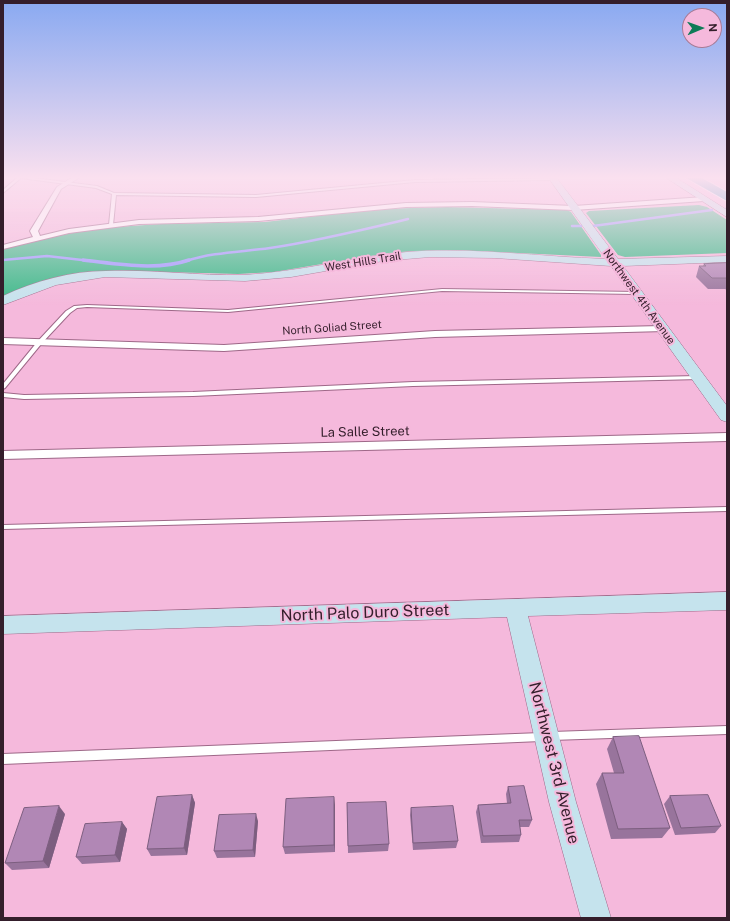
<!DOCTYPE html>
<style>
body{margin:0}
#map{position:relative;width:730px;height:921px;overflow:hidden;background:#f5b9dc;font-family:"Public Sans",sans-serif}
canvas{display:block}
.frame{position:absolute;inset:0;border:4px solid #341e2b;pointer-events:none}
.north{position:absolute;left:682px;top:8px;width:40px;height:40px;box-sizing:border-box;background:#f5b9dc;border:1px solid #a87b95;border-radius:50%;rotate:88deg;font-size:11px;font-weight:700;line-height:16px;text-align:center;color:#341e2b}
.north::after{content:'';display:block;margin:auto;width:14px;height:18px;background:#0e7b57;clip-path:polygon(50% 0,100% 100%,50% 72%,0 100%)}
</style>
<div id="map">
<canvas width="730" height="921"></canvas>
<div class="frame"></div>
<div class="north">N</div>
</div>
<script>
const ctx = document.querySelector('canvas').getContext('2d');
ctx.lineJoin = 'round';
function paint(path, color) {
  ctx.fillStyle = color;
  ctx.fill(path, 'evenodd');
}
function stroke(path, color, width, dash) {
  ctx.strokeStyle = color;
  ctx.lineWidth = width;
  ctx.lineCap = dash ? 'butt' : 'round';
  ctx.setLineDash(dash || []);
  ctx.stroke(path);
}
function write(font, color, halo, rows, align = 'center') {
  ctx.font = font + ' "Public Sans",sans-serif';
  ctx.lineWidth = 4;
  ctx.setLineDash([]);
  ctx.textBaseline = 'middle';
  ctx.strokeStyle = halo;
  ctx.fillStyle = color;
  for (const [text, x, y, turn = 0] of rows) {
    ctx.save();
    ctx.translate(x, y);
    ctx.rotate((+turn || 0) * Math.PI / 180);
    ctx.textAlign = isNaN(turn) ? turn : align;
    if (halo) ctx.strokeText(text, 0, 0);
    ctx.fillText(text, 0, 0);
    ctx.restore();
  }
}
paint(new Path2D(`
 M699,205L707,207L727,220V253L625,257L618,255L586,213L589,211Z
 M447,207L567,210L571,212L601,255V257L456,250L414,251L388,253L274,272L238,274L128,271L98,272L3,297V249L40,239L100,228L161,224L265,222L377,209Z`), '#3bb988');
stroke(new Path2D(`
 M725,209H727
 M572,226H581
 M593,226L712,210
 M3,260L47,256L91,261
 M186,261C214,252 242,252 270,248C317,241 362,230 408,219`), '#9c99ff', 2.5);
stroke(new Path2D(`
 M83,260C115,264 158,271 189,260`), '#9c99ff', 3.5);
const lane = new Path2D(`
 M18,177H26L97,186L114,193L256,195L415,180L553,178L555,179L553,180L415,182L256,197L116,195L113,225L111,226L109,225L112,194L96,188L21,178L3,193V190Z
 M442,289L636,292L638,293L636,294L442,291L228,312L87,307L77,308L70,313L42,343L5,388L3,389V384L38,341L66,311L74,306L87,305L228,310Z
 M698,376L701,378L700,379L413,386L193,396L24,399L3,397V393L24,395L193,392L413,382Z
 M727,507V511L3,529V525Z
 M727,726V734L552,740L549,739L548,736L549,733L552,732Z
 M541,733L544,734L545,737L544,740L541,741L3,764V754Z`);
const street = new Path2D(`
 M73,177H80L61,189L38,231L40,236L69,229L139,220L258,217L406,203L472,202L574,206L704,197L707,199L704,201L574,210L472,206L406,207L258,221L139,224L69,233L3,249V245L33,237L30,231L57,187Z
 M662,326L667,329L665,331L435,337L224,351L3,344V338L224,345L435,331Z
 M727,433V441L3,459V451Z`);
const secondary = new Path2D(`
 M548,177H556L618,259L727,256V262L623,266L727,406V422L721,420L611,266L495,258L430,257L383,261L291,277L245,281L105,277L56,285L3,305V296C35,281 71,271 106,271C152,269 198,276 244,275C299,272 353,257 407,252C474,247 540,257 606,259Z
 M665,177H675L727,210V217Z
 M727,592V610L528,616L576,802L611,918H581L549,802L507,617L3,634V616Z`);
const highway = new Path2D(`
 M686,177H700L727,192V201L688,179Z`);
stroke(lane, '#9e6888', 2);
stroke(street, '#9e6888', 2);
stroke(secondary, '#9e6888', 1);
stroke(highway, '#fff', 2);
paint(lane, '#fff');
paint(street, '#fff');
paint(secondary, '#c5e3ed');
paint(highway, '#3ea2c2');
paint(new Path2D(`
 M727,263V290L725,289H708L696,277L699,266H703L704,264Z
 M613,737L670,828L662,838L611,839L596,784L602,773H614L607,749Z
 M508,787L532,820L529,827H520L521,835L519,842L481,843L476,812L478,805L507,803L506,794Z
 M192,795L195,803L187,855L151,856L147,849Z
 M670,796L721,826L715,833L675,835L664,804Z
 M347,803L389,844L388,851L348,853Z
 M335,805V852L285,854L283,847Z
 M411,808L458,841L456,848L413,850L410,815Z
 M65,814L49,868L12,870L5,863Z
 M258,821L255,857L217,858L214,851Z
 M122,822L127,829L120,862L82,864L76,857Z`), '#98749c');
paint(new Path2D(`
 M192,795L195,803L187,855L184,848Z
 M334,797L335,805V852L334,845Z
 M59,806L65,814L49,868L43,861Z
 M256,814L258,821L255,857L253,850Z
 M122,822L127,829L120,862L115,855Z`), '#7c5e7f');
const building = new Path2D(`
 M727,263V278H712L699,266H706L704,264Z
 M639,736L670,828L618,829L602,773H624L613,737Z
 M524,786L532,820H519L521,835L483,836L478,805L511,803L508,787Z
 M192,795L184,848L147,849L157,797Z
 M708,795L721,826L681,828L670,796Z
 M334,797V845L283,847L286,799Z
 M386,802L389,844L348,846L347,803Z
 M59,806L43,861L5,863L24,808Z
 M453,806L458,841L413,843L411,808Z
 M256,814L253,850L214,851L219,815Z
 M122,822L115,855L76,857L85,824Z`);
paint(building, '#b187b5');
stroke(building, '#7c5e7f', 1);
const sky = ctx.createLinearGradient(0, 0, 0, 306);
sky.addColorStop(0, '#89a9f1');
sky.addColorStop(0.58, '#fae0ef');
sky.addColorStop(1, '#fae0ef00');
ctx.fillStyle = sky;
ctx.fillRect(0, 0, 730, 306);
write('11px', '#341e2b', '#f5b9dc', [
 ["West Hills Trail",363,262,-9],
 ["Northwest 4th Avenue",639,297,54],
 ["North Goliad Street",332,328,-4]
]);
write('13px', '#341e2b', '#f5b9dc', [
 ["La Salle Street",365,432,-1]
]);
write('16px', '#341e2b', '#f5b9dc', [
 ["North Palo Duro Street",365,613,-2],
 ["Northwest 3rd Avenue",554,763,76]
]);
</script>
